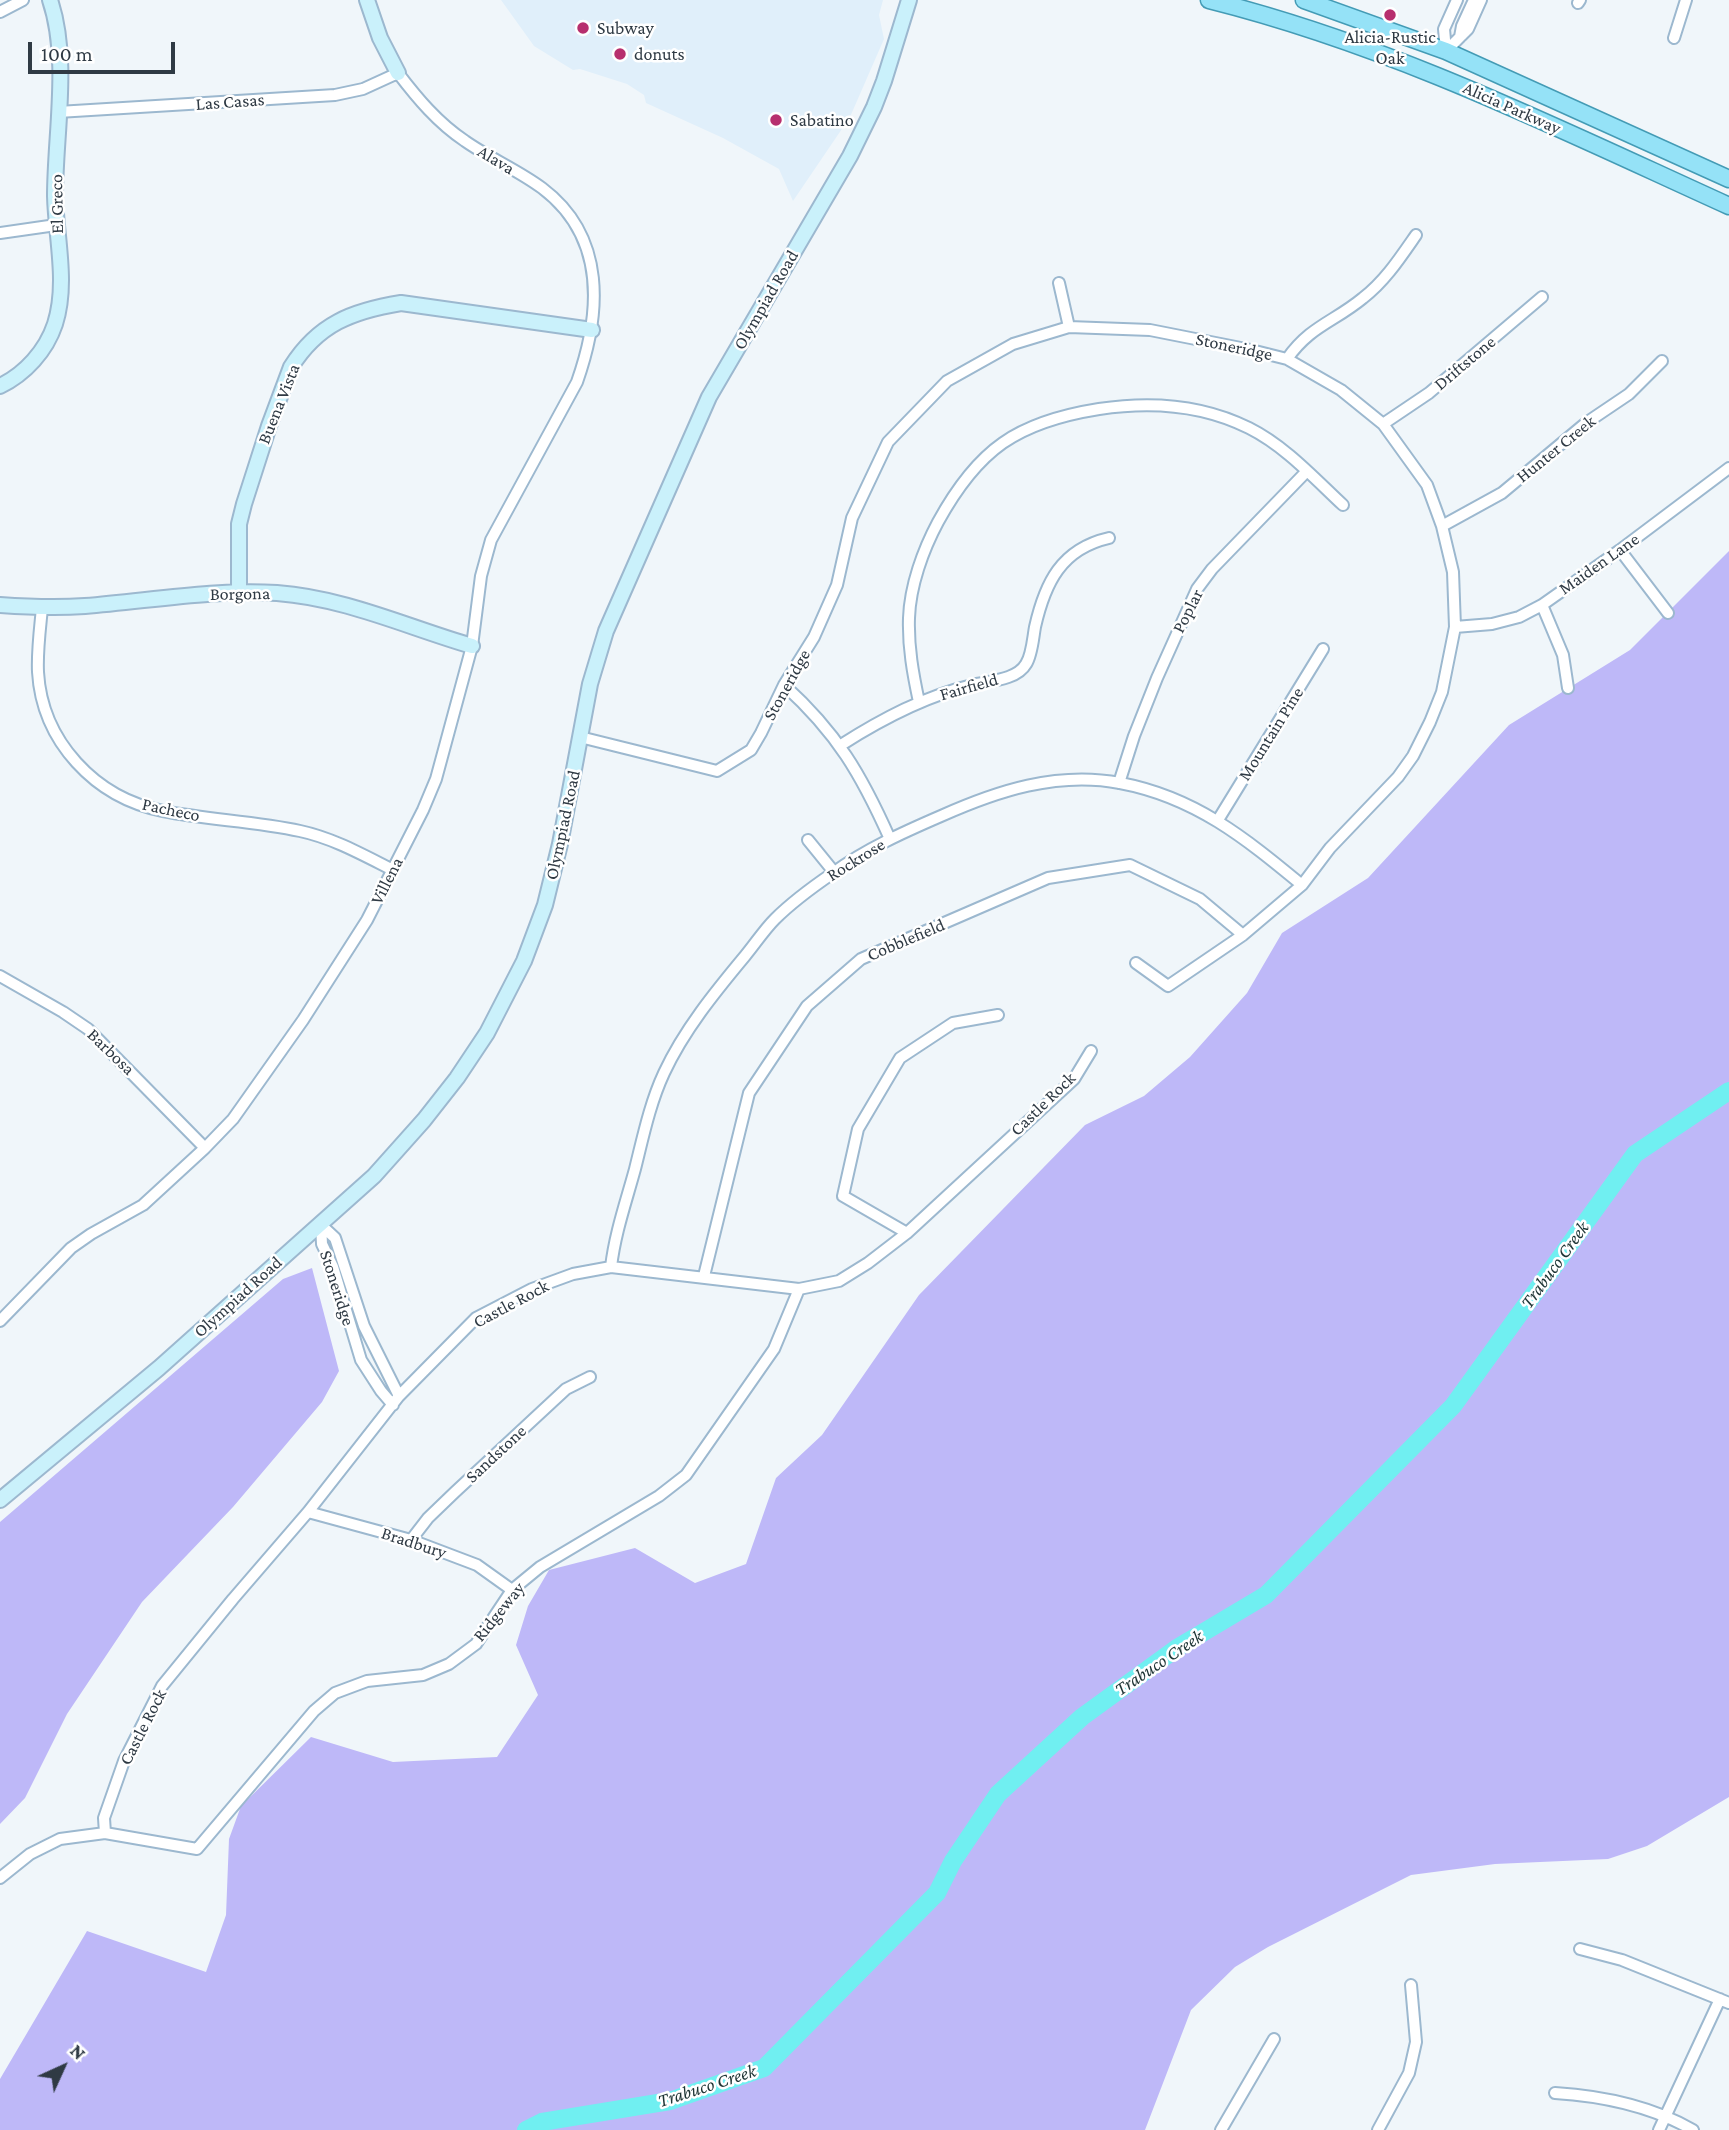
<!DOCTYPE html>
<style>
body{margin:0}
#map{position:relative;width:1729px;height:2130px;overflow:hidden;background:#f0f6fa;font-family:"Crimson Pro",serif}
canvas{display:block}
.north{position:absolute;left:28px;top:2032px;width:70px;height:70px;-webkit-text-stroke:5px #fff;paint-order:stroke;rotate:45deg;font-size:19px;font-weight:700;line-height:28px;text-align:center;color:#2f3a44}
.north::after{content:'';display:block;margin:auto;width:24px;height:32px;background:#2f3a44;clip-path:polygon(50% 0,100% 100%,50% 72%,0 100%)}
.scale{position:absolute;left:28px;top:42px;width:147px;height:32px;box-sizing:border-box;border:4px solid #2f3a44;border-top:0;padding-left:9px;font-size:21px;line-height:24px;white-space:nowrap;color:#2f3a44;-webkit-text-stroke:5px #fff;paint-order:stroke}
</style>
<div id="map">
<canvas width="1729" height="2130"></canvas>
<div class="north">N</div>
<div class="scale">100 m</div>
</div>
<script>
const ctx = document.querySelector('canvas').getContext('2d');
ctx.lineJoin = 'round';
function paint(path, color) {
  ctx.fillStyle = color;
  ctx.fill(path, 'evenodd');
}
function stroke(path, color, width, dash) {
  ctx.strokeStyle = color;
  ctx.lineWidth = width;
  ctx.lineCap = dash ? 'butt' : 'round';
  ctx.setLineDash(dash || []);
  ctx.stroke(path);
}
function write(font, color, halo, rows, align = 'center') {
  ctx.font = font + ' "Crimson Pro",serif';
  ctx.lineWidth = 5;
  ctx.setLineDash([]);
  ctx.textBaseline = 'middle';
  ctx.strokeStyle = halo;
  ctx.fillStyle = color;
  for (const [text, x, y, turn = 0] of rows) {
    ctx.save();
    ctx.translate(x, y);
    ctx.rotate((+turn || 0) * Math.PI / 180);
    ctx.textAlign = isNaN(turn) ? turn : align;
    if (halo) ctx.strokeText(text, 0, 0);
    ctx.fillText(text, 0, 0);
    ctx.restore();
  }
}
paint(new Path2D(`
 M501,0H883L879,15L884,39L850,117L793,201L779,169L723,138L646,103L644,95L627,84L580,69L573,70L534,46Z`), '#e0effa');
paint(new Path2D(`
 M1729,551V1797L1647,1846L1608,1859L1495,1864L1411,1875L1268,1947L1235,1967L1191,2010L1145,2130H0V2079L87,1931L206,1972L226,1915L229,1839L241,1806L311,1737L393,1762L497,1757L538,1695L516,1645L528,1606L549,1570L635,1548L695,1583L746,1564L776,1478L822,1435L919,1295L1085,1125L1144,1096L1190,1057L1247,993L1282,933L1368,878L1509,725L1630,650Z
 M312,1268L339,1371L322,1402L233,1507L142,1602L67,1714L25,1798L0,1824V1522L283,1279Z`), '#beb8f8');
stroke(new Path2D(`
 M526,2130L542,2122L670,2101L764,2068L937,1893L953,1861L998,1794L1082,1717L1177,1648L1266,1595L1453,1406L1635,1154L1729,1091`), '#70eff1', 18);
const street = new Path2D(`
 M1578,3L1580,0
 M0,12L23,0
 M1461,36L1468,29L1481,0
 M1674,38L1686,0
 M1446,51L1460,37L1462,26L1474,0
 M1446,51L1444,29L1457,0
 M0,233L56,225
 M1059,283L1069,327
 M1287,359C1310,326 1334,322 1363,298C1385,281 1400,258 1416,235
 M1383,424L1429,393L1542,297
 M1442,526L1502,493L1586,423L1629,394L1662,361
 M1620,550L1668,613
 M1542,605L1563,655L1568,688
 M42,608C40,629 37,651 38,672C42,741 95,798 163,811C208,820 255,821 300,831C333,838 363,855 393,870
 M1455,627L1492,624L1519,617L1542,605L1620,550L1729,468
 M784,685C837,733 861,774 890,839
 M919,702C913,674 908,647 909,618C910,586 923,550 938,522C978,449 1017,422 1099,409C1151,401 1201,404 1249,428C1285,446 1314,478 1343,505
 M580,737L717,771L751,750L761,733L784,685L814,637L837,585L852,518L888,442L947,381L1013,344L1069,327L1150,330L1251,350L1287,359L1341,390L1383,424L1427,485L1442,526L1453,572L1455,627L1442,692L1430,722L1413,756L1398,777L1330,848L1302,885L1243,935L1168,986L1136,963
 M841,745C882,719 925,696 972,685C989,681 1017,680 1026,664C1032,655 1033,638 1035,627C1045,583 1061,549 1109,538
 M1119,783L1134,736L1157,678L1197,589L1212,569L1307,471
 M1218,820L1323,649
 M808,840L834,872
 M0,976L63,1012L88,1029L205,1148
 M321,1225L322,1244L333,1267L361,1360L381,1391L393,1405
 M321,1225L335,1238L364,1326L399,1396
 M907,1233L843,1196L858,1129L900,1058L953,1023L998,1015
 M611,1267C615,1233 626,1202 635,1169C643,1137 650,1103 664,1073C684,1030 715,992 745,956C755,944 764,930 775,919C792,902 814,886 833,873C866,849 904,832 941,816C997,791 1057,771 1120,783C1195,797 1245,838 1302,885
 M704,1276L749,1093L807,1006L861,959L1048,878L1130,865L1200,899L1243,935
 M0,1321L71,1248L91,1234L143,1205L205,1148L233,1119L303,1020L367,920L423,810L436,779L472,646L481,576L491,540L577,382C601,314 607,237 542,188C518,170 489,158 465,141C438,123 417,98 398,73L363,89L335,95L58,112
 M308,1512L411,1540L477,1565L512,1590
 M411,1540L428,1518L455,1492L566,1389L590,1377
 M105,1833L104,1818L124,1761L162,1686L233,1599L308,1512L399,1396L476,1318L532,1289L573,1274L611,1267L799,1289L839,1281L868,1263L907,1233L1074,1079L1091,1051
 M0,1878L30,1854L60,1839L105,1833L197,1849L314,1711L335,1693L367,1681L423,1675L449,1664L476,1644L512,1590L540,1567L659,1496L686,1475L774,1349L799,1289
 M1580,1949L1622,1960L1729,2003
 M1555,2093C1603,2096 1651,2106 1693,2130
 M1221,2130L1274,2039
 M1378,2130L1409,2073L1416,2042L1411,1985
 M1659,2130L1720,1999`);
const secondary = new Path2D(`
 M367,0L380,38L398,73
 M0,386C25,374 46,351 55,324C68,283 56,238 55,196C55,134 70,59 50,0
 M239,593V524L244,504L269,426L291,367C318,324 352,311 401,303L592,330
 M0,605C29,607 57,608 85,606C149,601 213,589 277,593C345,598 407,627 472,646
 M0,1500L159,1368L374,1176L424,1120L457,1078L487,1033L524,961L545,905L560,844L590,684L606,631L709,397L850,156L874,107L884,81L909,0`);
const primary = new Path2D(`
 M1209,0C1393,46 1557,128 1729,206
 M1304,0L1446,51L1729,179`);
stroke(street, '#9cb8cf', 14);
stroke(secondary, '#9cb8cf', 18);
stroke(primary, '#449bb5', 19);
stroke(street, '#fff', 10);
stroke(secondary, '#caf1fb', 14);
stroke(primary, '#95e2f7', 16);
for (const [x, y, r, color] of [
 [1390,15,7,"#b72f6e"],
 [583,28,7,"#b72f6e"],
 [620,54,7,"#b72f6e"],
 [776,120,7,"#b72f6e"]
]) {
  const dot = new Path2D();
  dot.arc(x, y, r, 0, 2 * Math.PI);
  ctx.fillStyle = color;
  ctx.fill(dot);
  stroke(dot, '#fff', 2.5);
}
write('18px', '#2f3a44', '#fff', [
 ["Subway",597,28],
 ["Alicia-Rustic",1390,37,"center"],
 ["Oak",1390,58,"center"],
 ["donuts",634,54],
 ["Sabatino",790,120]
], 'left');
write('18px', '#2f3a44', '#fff', [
 ["Las Casas",230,102,-4],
 ["Alicia Parkway",1512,108,24],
 ["Alava",496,160,31],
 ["El Greco",57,204,-91],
 ["Olympiad Road",766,300,-60],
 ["Stoneridge",1234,347,12],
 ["Driftstone",1465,363,-40],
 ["Buena Vista",279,404,-68],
 ["Hunter Creek",1556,449,-39],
 ["Maiden Lane",1599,564,-35],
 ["Borgona",240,594,-1],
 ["Poplar",1188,611,-63],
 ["Stoneridge",787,685,-61],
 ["Fairfield",969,687,-16],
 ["Mountain Pine",1271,734,-58],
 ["Pacheco",171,810,12],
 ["Olympiad Road",563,825,-78],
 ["Rockrose",856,860,-32],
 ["Villena",387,881,-63],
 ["Cobblefield",906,940,-23],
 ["Barbosa",111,1052,44],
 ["Castle Rock",1043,1104,-44],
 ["Stoneridge",337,1288,72],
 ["Olympiad Road",238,1297,-42],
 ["Castle Rock",511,1304,-28],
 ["Sandstone",496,1454,-43],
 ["Bradbury",414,1543,18],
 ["Ridgeway",499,1612,-51],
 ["Castle Rock",143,1727,-63]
]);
write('italic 19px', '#1d3434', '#fff', [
 ["Trabuco Creek",1555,1265,-54],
 ["Trabuco Creek",1159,1663,-34],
 ["Trabuco Creek",707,2086,-18]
]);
</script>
